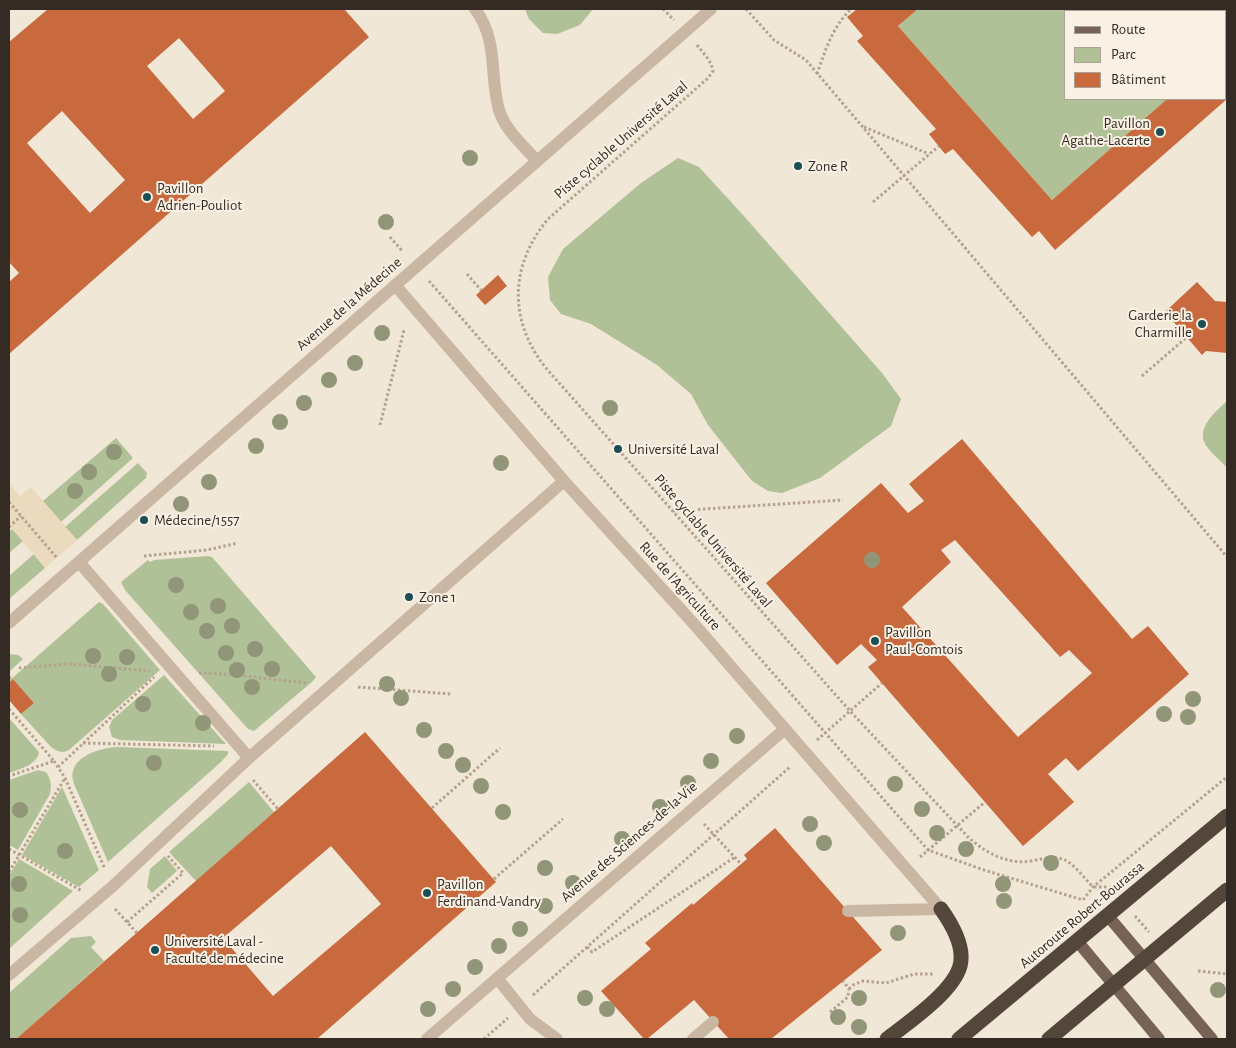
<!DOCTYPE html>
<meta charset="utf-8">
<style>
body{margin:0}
#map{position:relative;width:1236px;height:1048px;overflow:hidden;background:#f1e7d7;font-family:"Alegreya Sans",sans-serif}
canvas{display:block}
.frame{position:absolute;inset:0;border:10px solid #342b25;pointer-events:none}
.legend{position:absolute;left:1064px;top:10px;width:162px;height:90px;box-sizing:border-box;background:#f9f1e4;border:1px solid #aaa298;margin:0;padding:6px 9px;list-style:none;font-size:15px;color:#342b25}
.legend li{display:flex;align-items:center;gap:10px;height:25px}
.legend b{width:25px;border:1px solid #aaa298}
</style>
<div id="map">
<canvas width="1236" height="1048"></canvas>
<div class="frame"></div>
<ul class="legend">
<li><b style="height:6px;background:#776356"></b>Route</li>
<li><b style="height:14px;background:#b0c097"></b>Parc</li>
<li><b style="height:14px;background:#c86a3e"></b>Bâtiment</li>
</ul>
</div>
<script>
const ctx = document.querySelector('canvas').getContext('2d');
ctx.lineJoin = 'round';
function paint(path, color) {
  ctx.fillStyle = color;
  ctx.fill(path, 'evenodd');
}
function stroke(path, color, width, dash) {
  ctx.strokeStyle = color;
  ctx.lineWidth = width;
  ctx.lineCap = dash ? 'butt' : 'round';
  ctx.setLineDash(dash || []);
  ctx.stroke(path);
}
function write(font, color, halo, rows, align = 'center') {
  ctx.font = font + ' "Alegreya Sans",sans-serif';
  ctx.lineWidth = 4;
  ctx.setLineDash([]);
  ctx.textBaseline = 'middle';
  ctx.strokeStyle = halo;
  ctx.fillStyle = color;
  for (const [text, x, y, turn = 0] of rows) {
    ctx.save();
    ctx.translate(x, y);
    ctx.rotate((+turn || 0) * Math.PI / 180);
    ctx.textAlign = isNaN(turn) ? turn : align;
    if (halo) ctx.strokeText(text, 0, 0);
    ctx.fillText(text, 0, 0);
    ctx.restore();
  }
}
paint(new Path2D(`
 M525,9H593L580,25L557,34L543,33L529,19Z
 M918,9H1186L1189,11H1065V99H1167L1052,200L898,26Z
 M678,158L699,167L743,215L882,373L901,399L891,426L820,478L782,493L768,491L752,481L708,425L691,394L657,365L591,324L561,314L550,300L548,277L563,249L641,183Z
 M1227,401V468C1221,461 1213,455 1208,448C1193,430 1215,412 1227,401Z
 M116,438L133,458L61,522L43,501Z
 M138,463L147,473L146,478L77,540L65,527Z
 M12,529L23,541L9,553V532Z
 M34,554L45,568L9,599V576Z
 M208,556L212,557L316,677L313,681L254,731L248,729L125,590L121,582L148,560L150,562L154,560Z
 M99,602L103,604L160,670L69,750C62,754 57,751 51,747L21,714L34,703L13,679L9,683V681Z
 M9,654L18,655L23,659L9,672Z
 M164,675L226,744L120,740L112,737L109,727L112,720Z
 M9,718L39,752C37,765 20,769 9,773Z
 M118,747L228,751V754L221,762L108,862L74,784C65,758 98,748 118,747Z
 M38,770L46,772C51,780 52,785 50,794L18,850L9,845V780Z
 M249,782L274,812L196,881L169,852Z
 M62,787L99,870L79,887L22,855Z
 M165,856L177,871L152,893L147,887L150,869Z
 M19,859L73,891L9,949V876Z
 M91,936L96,942L91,947L104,961L16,1039H9V993L71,938Z`), '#b0c097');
paint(new Path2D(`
 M9,483L20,496L31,487L77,540L45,568L9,525Z`), '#eadabe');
paint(new Path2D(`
 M48,9H346L345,10L369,37L9,354V282L19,273L9,262V42ZM179,38L225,91L193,119L147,66ZM62,111L125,180L90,213L27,143Z
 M857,9H918L898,26L1052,200L1167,99H1225V11H1189L1186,9H1227V99L1055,250L1039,231L1032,237L953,149L945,154L929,134L936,129L857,41L863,36L847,17Z
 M498,275L507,286L485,305L476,295Z
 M1197,282L1215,301L1227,302V353L1206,351L1202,355L1165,312Z
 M962,439L1132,639L1148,626L1189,674L1078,771L1066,758L1048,774L1074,802L1023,846L868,667L877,660L861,644L837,665L766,583L881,483L908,513L924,501L909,484ZM955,540L1060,657L1069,650L1092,673L1018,737L902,607L951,562L941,550Z
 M13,679L34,703L21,714L9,700V683Z
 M365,732L496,882L317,1039H16ZM331,846L381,904L273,996L223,938Z
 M775,828L882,950L771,1039H729L694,1000L647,1039H644L601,991L651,949L645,943L692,903L693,905L747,859L744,855Z`), '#c86a3e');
stroke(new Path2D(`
 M663,9L674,20
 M746,9L774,40L806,60L1227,557
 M697,45C703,53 711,60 713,71L707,79L548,219C510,265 508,319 545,367L850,711L968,837C985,852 1006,865 1031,861C1043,859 1053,855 1065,860C1075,865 1085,879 1093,887
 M817,74C825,51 833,26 851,9
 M864,127L929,154
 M873,202L939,146
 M390,237L403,252
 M467,274L481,290
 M429,281L928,850L984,870L1083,900L1093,887L1227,777
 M1142,376L1187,337
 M380,425L404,330
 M9,502L57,558
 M673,511L843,500
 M9,527L21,516
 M144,556L207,550L238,543
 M19,668L69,664L150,671
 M199,673L226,674L307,683
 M9,677L12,680
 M358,687L451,694
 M9,709L54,761L9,776
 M817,740L882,683
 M83,743L214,746
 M54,761L65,778L105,869
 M58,767L154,677
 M253,780L278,809
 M432,808L500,748
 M704,824L741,864
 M9,849L82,891
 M920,857L985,802
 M9,872L65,778
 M494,879L563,819
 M1094,887H1110
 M115,909L137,933
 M1135,916L1149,932
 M127,922L183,873L168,856
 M587,947L592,952L735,857
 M1198,971L1227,974
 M849,989L853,985L863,981L886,983L914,974H934
 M533,995L791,766
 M830,1012L848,997L849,989L843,981
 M484,1039L508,1018`), '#b5a18e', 3, [2.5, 2.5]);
stroke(new Path2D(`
 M475,9C499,41 489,75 499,110C505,130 523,145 536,160
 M395,285L564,481L694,624L941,909
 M79,562L249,758
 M9,623L711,9
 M848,911L941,909
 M9,975L113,886L249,758L564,481
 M497,978L530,1019L557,1039
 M427,1039L785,729
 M693,1039L713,1022`), '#c9b7a3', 12);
stroke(new Path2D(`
 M1108,916L1212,1039
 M1078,942L1159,1039`), '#776356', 12);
stroke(new Path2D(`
 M887,1039C909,1022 953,992 960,966C965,947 951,923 941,909
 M959,1039L1227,816
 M1049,1039L1227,890`), '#55463c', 15);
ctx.fillStyle = '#909677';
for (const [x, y] of [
 [470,158],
 [386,222],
 [382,333],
 [355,363],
 [329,380],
 [304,403],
 [610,408],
 [280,422],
 [256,446],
 [114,452],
 [501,463],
 [89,472],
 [209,482],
 [75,491],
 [181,504],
 [872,560],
 [176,585],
 [218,606],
 [191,612],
 [232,626],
 [207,631],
 [255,649],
 [226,653],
 [93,656],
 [127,657],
 [272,669],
 [237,670],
 [109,674],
 [387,684],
 [252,687],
 [401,698],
 [1193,699],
 [143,704],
 [1164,714],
 [1188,717],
 [203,723],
 [424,730],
 [737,736],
 [446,751],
 [711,761],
 [154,763],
 [463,765],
 [688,783],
 [895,784],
 [481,786],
 [660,807],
 [922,809],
 [20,810],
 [503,812],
 [810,824],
 [937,833],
 [622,839],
 [824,843],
 [966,849],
 [65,851],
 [1051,863],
 [545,868],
 [573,883],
 [19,884],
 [1003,884],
 [1004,901],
 [545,906],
 [20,915],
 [520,929],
 [898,933],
 [499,946],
 [475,967],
 [453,989],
 [1218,990],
 [585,998],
 [859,998],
 [428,1009],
 [607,1009],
 [838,1017],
 [859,1027]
]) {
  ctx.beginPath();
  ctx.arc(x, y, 8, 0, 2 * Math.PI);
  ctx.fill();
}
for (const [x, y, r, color] of [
 [1160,132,5,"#1b4e56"],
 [798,166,5,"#1b4e56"],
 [147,197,5,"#1b4e56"],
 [1202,324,5,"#1b4e56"],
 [618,449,5,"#1b4e56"],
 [144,520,5,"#1b4e56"],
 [409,597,5,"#1b4e56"],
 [875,641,5,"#1b4e56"],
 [427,893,5,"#1b4e56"],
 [155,950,5,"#1b4e56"]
]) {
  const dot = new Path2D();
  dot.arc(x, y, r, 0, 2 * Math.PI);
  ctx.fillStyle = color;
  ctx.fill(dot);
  stroke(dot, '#f9f1e4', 2);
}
write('15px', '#342b25', '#f9f1e4', [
 ["Pavillon",1150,123,"right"],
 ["Agathe-Lacerte",1150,140,"right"],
 ["Zone R",808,166],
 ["Pavillon",157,188],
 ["Adrien-Pouliot",157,205],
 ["Garderie la",1192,315,"right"],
 ["Charmille",1192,332,"right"],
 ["Université Laval",628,449],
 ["Médecine/1557",154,520],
 ["Zone 1",419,597],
 ["Pavillon",885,632],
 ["Paul-Comtois",885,649],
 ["Pavillon",437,884],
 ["Ferdinand-Vandry",437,901],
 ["Université Laval -",165,941],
 ["Faculté de médecine",165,958]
], 'left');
write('15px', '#342b25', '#f9f1e4', [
 ["Piste cyclable Université Laval",621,140,-41],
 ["Avenue de la Médecine",349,304,-41],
 ["Piste cyclable Université Laval",713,541,49],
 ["Rue de l'Agriculture",680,586,48],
 ["Avenue des Sciences-de-la-Vie",629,842,-41],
 ["Autoroute Robert-Bourassa",1082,915,-40]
]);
</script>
